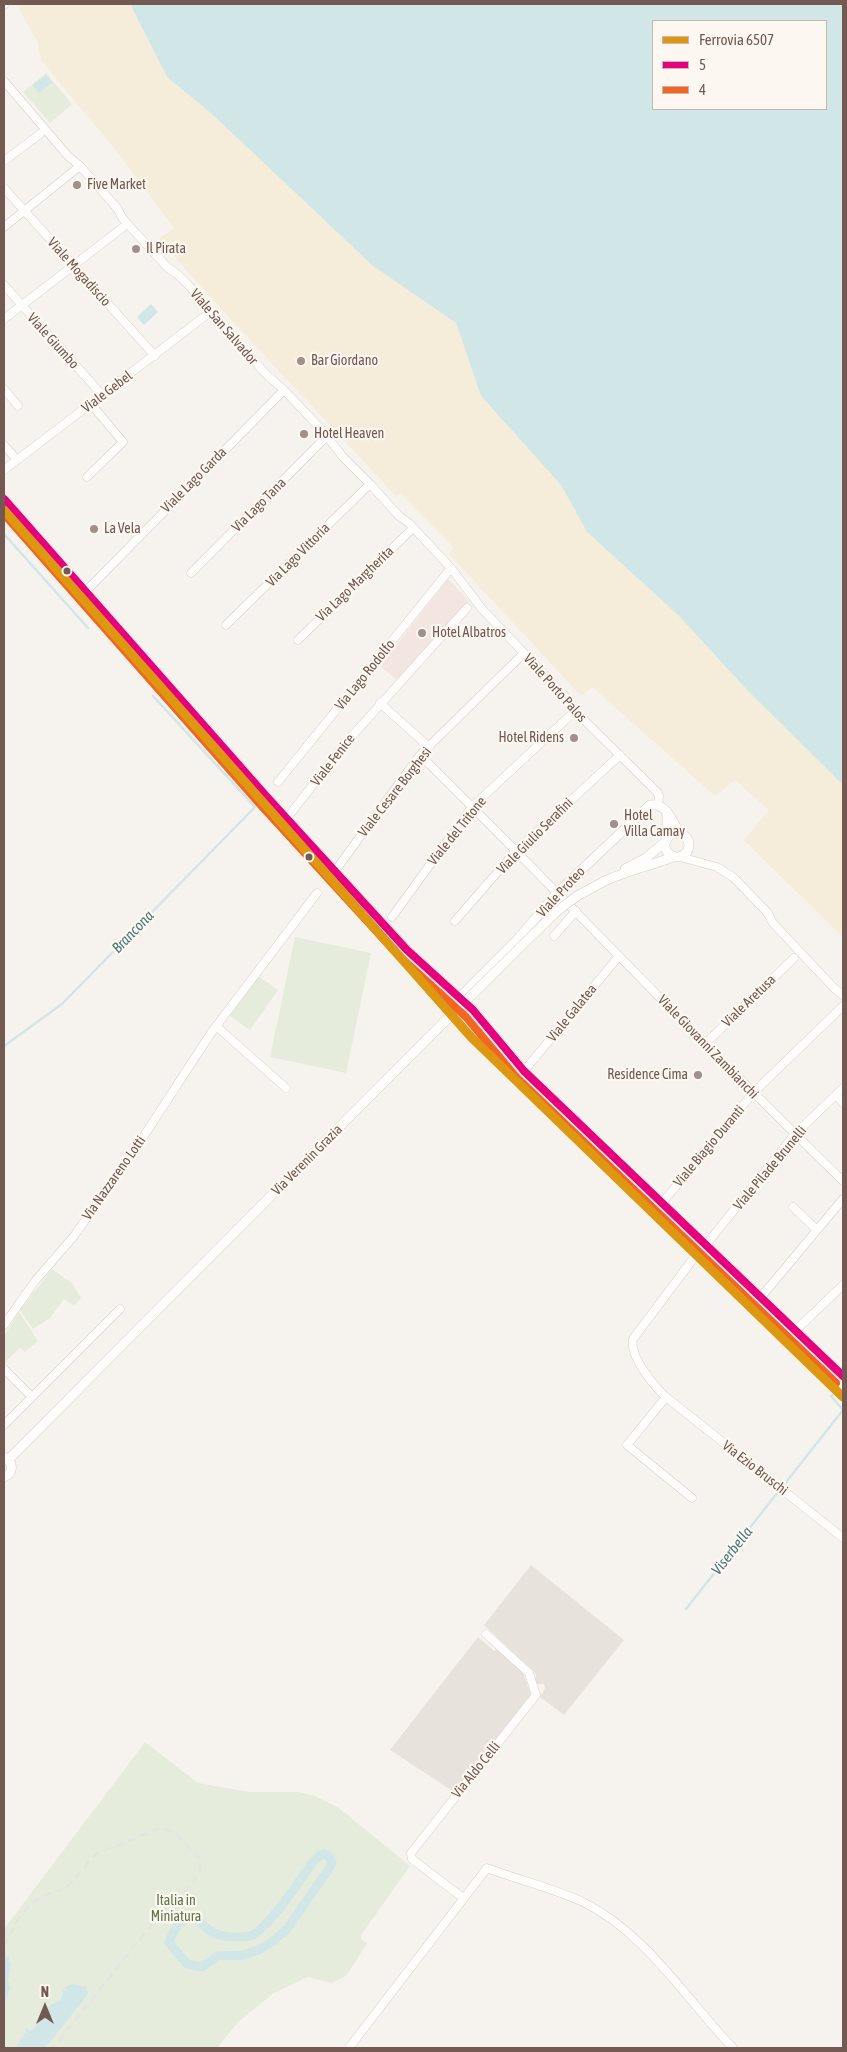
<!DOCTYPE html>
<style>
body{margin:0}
#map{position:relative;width:847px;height:2052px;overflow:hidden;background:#f6f3ee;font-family:"Asap Condensed",sans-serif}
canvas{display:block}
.frame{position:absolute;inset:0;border:5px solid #735951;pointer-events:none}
.legend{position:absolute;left:652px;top:20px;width:175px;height:90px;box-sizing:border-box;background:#fdf7f1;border:1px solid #c6b8b1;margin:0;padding:6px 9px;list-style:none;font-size:15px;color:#735951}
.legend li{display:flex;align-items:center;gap:10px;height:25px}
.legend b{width:25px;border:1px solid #c6b8b1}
.north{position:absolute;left:20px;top:1982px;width:50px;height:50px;-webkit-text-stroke:4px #fdf7f1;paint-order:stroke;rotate:0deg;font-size:14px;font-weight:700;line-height:20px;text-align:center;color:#735951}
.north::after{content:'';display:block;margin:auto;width:18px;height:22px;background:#735951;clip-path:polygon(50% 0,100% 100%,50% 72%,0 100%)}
</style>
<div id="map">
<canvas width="847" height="2052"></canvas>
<div class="frame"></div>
<ul class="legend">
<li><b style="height:6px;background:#dd9710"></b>Ferrovia 6507</li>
<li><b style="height:6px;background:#e5007d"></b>5</li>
<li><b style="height:6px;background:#f26522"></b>4</li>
</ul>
<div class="north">N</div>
</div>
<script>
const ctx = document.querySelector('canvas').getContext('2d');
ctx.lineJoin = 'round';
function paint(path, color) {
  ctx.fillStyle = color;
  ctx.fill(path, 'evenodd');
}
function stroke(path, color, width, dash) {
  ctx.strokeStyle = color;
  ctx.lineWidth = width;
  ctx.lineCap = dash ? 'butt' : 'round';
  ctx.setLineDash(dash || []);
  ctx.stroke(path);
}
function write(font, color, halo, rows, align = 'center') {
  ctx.font = font + ' "Asap Condensed",sans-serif';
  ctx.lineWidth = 4.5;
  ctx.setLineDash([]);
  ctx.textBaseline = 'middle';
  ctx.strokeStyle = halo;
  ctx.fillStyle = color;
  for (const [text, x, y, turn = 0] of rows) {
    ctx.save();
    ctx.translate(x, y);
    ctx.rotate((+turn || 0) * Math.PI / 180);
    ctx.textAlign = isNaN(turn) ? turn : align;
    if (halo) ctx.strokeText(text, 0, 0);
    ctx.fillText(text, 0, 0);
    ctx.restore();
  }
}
paint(new Path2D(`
 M448,579L469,601L397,680L380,666Z`), '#f3e5e0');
paint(new Path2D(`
 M531,1565L624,1640L564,1715L540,1697L545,1688L544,1684H535L536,1674L484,1625Z
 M478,1637L494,1651L498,1648L523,1673L531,1694L454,1792L390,1750Z`), '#e8e2dd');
paint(new Path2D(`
 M46,73L72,104L50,123L23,92Z
 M295,937L371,953L346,1073L270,1057Z
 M258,976L278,990L250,1030L230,1016Z
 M52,1269L72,1283L81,1298L74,1306L64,1299L50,1318L33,1329L20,1310Z
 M19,1312L38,1341L25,1352L20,1348L5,1362L4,1361V1336Z
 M145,1742L198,1783L250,1792H298L315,1796L339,1808L410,1866L361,1935V1939L367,1943L349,1972L344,1977L332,1983L308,1977L274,1993L238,2022L217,2048H4V1929Z`), '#e6ecdb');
paint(new Path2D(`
 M21,4H130L167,77L213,115L373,266L456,323L481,396L561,485L587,532L678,615L749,692L843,785V938L744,840L769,810L735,780L715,796L592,687L581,696L449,554L453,547L400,493L396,496C317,410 235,327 159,239L174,228L118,153L41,60L38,43L19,9Z`), '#f5ecda');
paint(new Path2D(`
 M130,4H843V785L749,692L678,615L587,532L561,485L481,396L456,323L373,266L213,115L167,77ZM826,21V109H653V21Z
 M46,75L52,82L39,93L33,85Z
 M151,304L158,312L144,325L137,317Z
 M10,1955H12L9,1956V1961L11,1964L8,1981L10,1989L4,2003V1959Z
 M72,1984L86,1987L87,1989L84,1988L88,1992V1994L45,2048H15L25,2033L29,2035L26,2032V2027L31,2033L30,2031L35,2028L40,2018L42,2019L41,2016C46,2009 50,2003 59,2002L63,1994H65L63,1993V1990L67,1991L65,1989L66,1986Z`), '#d1e6e6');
stroke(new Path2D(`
 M4,534L88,628
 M4,1046L62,1004L255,807L153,696
 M836,1392L831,1396L843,1410
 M783,1486L843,1410
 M686,1609L778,1492`), '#d1e6e6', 2.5);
stroke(new Path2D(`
 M325,1854L331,1858L332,1863L326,1873L287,1929L272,1942L259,1950L244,1955L218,1956L202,1967L187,1964L169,1943C172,1934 181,1914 194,1918C202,1922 207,1931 216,1934C225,1937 241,1938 250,1936C267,1931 301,1879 312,1863L320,1855Z`), '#d1e6e6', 9);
const minor = new Path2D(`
 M4,5L5,4
 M4,81L68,156L80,166L117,208L123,219L167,267C183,277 200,296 209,313L267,375L284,390L322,430L343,457L370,484L399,516L409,523L451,568L482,609L564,695L569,705L657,792L659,796L658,805
 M4,161L40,134
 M4,188L155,356
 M4,227L80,166
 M4,285L103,396
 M4,319L122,228
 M4,389L18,406
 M4,445L17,460
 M4,470L209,313
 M87,477L123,442L91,404
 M191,573L327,436
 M85,592L284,390
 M226,625L370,484
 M298,640L413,528
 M380,703L429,747
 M420,755C563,896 700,1042 843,1181
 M278,782L451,568
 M287,818L344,745L467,608
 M680,857L717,867L733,877L767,912L773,923L800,952L835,989L843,995
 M335,871L420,755L524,653
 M392,917L472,807L575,711
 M455,921L515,852L620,755
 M554,936L576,911
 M216,1026L286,1088
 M704,1045L794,958
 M524,1071L619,956
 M836,1095L843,1103
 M662,1203L753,1093L843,1006
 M793,1207L817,1230
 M701,1251L795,1134L843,1088
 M693,1259L633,1339C629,1356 654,1386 666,1397L843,1538
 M761,1297L843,1199
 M4,1325L35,1281L74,1236L136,1148L211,1033L317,893
 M796,1330L843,1285
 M4,1369L32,1397
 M666,1397L627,1445L692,1498
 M4,1425L120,1309
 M463,1898L412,1859L411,1853L536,1695L529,1673L486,1634
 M349,2048L487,1868C518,1880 553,1888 583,1902C646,1933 686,1999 733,2048`);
const tertiary = new Path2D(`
 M4,499L266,796L407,950L473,1010L524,1071L843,1376
 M665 845a12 12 0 1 1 24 0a12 12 0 1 1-24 0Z
 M667,838V812
 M625,869L646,858L665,842
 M603,882C625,871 650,866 673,857
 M460,997L517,940L557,893L650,805C666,802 673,822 680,834
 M8,1460L423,1043
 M4,1477C14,1473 14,1462 4,1457`);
stroke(minor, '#d4cec9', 9);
stroke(tertiary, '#d4cec9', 10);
stroke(minor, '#fefdfc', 8);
stroke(tertiary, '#fefdfc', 9);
stroke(new Path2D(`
 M4,1946L17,1921L29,1906L40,1897L66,1888L96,1854L160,1828L174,1832L199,1858L200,1870L191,1886L161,1913L53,2048
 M4,1952V1980`), '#e5e3e6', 2.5, [8, 5]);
const tertiaryBridge = new Path2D(`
 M423,1043L556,912L577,896L603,882`);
stroke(tertiaryBridge, '#d4cec9', 10, []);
stroke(tertiaryBridge, '#fefdfc', 9);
stroke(new Path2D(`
 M4,499L266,796L407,950L473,1010L524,1071L843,1376`), '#e5007d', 8);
stroke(new Path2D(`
 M4,514L259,803L400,957L466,1017L517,1078L836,1383`), '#f26522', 8);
stroke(new Path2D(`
 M4,510L471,1037L843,1397`), '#dd9710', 9);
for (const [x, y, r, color] of [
 [77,185,5,"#a18f88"],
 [136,249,5,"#a18f88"],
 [301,361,5,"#a18f88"],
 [304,434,5,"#a18f88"],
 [94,529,5,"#a18f88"],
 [67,571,4.5,"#735951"],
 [422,633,5,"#a18f88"],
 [574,738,5,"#a18f88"],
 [614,824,5,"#a18f88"],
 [309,857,4.5,"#735951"],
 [698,1075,5,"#a18f88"]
]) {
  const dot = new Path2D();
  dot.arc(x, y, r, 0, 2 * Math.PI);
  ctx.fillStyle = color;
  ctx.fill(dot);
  stroke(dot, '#fdf7f1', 2);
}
write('14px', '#735951', '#fdf7f1', [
 ["Five Market",87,185],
 ["Il Pirata",146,249],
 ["Bar Giordano",311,361],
 ["Hotel Heaven",314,434],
 ["La Vela",104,529],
 ["Hotel Albatros",432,633],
 ["Hotel Ridens",564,738,"right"],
 ["Hotel",624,816],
 ["Villa Camay",624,832],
 ["Residence Cima",688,1075,"right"]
], 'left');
write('14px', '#735951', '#fdf7f1', [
 ["Viale Mogadiscio",79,272,48],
 ["Viale San Salvador",224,327,49],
 ["Viale Giumbo",53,341,48],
 ["Viale Gebel",107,392,-37],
 ["Viale Lago Garda",194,480,-45],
 ["Via Lago Tana",259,505,-45],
 ["Via Lago Vittoria",298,555,-45],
 ["Via Lago Margherita",355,584,-44],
 ["Via Lago Rodolfo",365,675,-51],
 ["Viale Porto Palos",555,688,48],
 ["Viale Fenice",333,760,-52],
 ["Viale Cesare Borghesi",395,792,-52],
 ["Viale del Tritone",457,831,-51],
 ["Viale Giulio Serafini",535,836,-45],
 ["Viale Proteo",561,892,-47],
 ["Viale Aretusa",749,1001,-44],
 ["Viale Galatea",572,1013,-51],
 ["Viale Giovanni Zambianchi",708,1047,46],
 ["Viale Biagio Duranti",709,1146,-50],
 ["Via Verenin Grazia",307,1160,-45],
 ["Viale Pilade Brunelli",770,1168,-50],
 ["Via Nazzareno Lotti",114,1178,-55],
 ["Via Ezio Bruschi",755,1468,38],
 ["Via Aldo Celli",476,1770,-51]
]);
write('14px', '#5c774a', '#fdf7f1', [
 ["Italia in",176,1901],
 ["Miniatura",176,1917]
]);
write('italic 15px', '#4a797c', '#fdf7f1', [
 ["Brancona",133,932,-46],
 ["Viserbella",732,1551,-52]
]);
</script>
